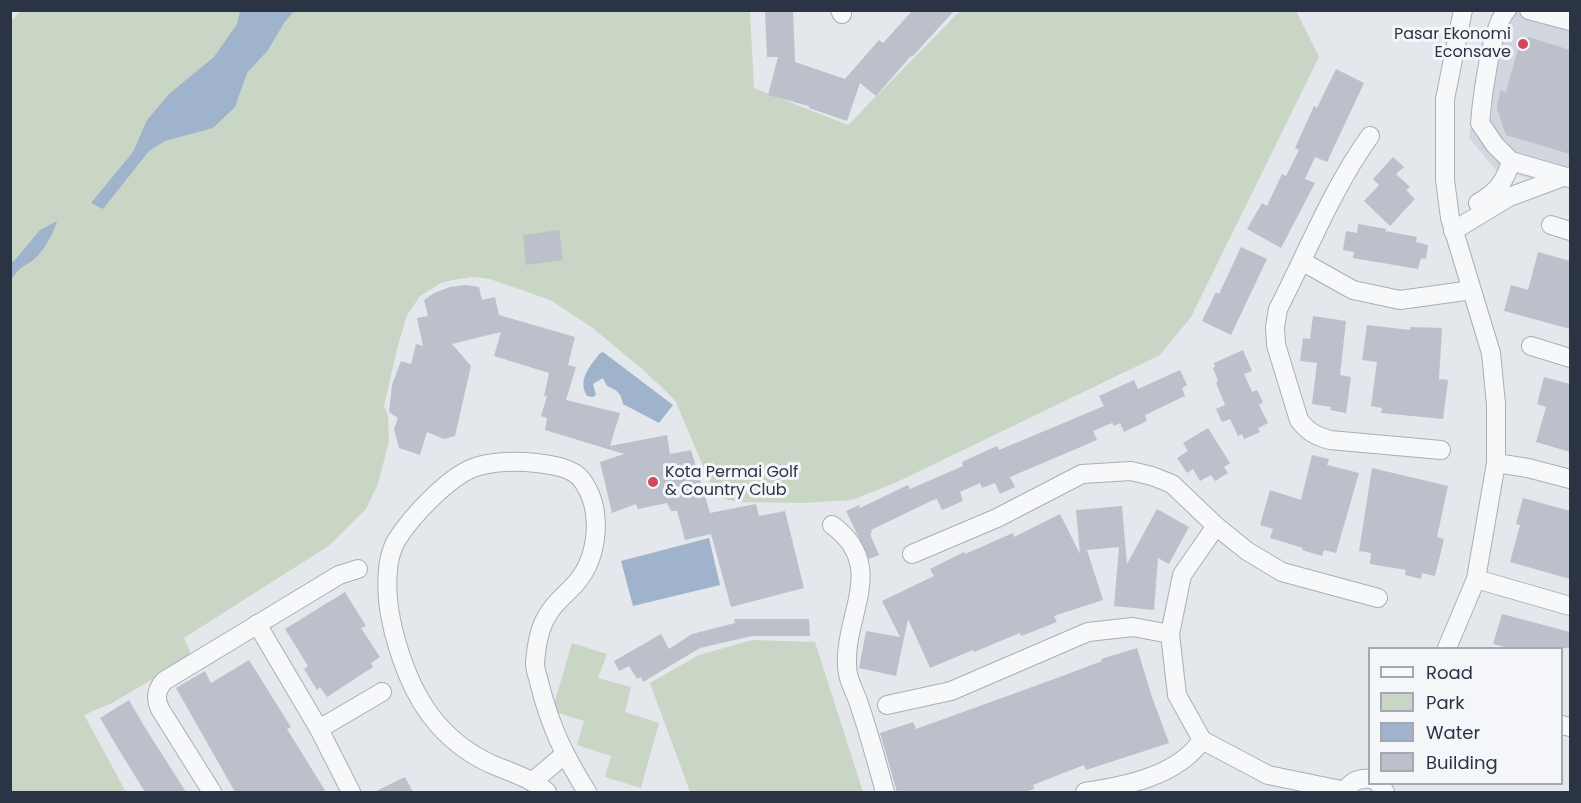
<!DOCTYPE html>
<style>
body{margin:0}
#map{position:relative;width:1581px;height:803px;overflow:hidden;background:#e4e7ec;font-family:Poppins,sans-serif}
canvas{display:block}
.frame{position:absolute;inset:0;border:12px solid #2b3445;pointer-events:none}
.legend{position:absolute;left:1368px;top:647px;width:195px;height:138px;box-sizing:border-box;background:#f4f6f9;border:2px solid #a4a8b1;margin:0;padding:8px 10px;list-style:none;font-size:18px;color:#2b3445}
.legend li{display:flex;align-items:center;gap:12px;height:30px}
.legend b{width:30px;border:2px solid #a4a8b1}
</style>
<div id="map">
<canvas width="1581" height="803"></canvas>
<div class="frame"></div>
<ul class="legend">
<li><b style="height:8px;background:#f7f8fa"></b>Road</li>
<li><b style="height:16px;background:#c9d6c5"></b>Park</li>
<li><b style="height:16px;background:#9fb4cc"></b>Water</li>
<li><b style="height:16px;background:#bbc0ca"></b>Building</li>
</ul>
</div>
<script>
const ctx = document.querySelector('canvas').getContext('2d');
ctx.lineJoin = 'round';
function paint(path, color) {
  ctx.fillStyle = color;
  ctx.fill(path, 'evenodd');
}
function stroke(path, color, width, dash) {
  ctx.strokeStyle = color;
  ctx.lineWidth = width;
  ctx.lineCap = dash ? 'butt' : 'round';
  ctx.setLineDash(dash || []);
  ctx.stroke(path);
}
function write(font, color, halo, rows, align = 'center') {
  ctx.font = font + ' Poppins,sans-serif';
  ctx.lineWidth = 6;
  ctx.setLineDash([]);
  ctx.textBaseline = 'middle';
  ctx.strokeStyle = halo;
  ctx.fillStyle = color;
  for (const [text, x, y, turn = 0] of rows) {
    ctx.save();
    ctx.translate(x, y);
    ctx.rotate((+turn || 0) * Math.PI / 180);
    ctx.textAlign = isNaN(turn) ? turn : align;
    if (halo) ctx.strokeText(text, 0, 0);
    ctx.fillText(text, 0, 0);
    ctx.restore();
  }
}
paint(new Path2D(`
 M1493,11H1570V189L1495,169L1469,138Z`), '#d2d6de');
paint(new Path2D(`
 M21,10L750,11L754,88L848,125L960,11H1296L1319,57L1191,317L1160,355L897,482L852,500L803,503L738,502L725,499L713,488L709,480L675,400L641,368L590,326L550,300L490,279L472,277L453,280L441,283L420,296L407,315L398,345L384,406L388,415L389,441L378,484L366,509L330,545L184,638L192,656L112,703L84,715L126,792H11L10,23Z
 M752,640L815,642L863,792H690L650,683L699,655Z
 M572,643L607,654L598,678L631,687L625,712L659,723L641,788L605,777L611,756L577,745L584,721L552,711Z`), '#c9d6c5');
paint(new Path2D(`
 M240,11H294L284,23L268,50L247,73L235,107L213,128L165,141L149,151L103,209L91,203L133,152L147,120L170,93L214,57L237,24Z
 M57,221C54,233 42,254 32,261C20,269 20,267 11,280V262L14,261L40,230Z
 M603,352L673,405L659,423L623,404C621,393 617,390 607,386L603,378L593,384L596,395L593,397L587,396C577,380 590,366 600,353Z
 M709,538L720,585L633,606L621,561Z`), '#9fb4cc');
paint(new Path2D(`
 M765,10H793L795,62L845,79L879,40L883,43L913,10H955L912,57L911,56L876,96L860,83L847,121L809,108V106L768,95L778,57H767Z
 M1528,37L1570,50V154L1506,135L1497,109L1500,90L1506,92L1520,41Z
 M1336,69L1364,83L1327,162L1315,157L1305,179L1315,183L1281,248L1247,229L1262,203L1267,206L1282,174L1286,176L1299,150L1295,148L1314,106L1317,108Z
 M1393,157L1404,167L1396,174L1410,187L1406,190L1415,199L1390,226L1364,201L1379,185L1373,179Z
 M1358,224L1387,229L1385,231L1417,237L1416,242L1428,245L1426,259L1421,258L1418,269L1353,258L1354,252L1343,250L1346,231L1357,233Z
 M559,230L563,260L526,265L523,235Z
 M1241,247L1267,259L1231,335L1202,321L1216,292L1219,294Z
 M1538,252L1570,261V329L1504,311L1511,285L1528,290Z
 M466,285L479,287L482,300L495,297L499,315L575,337L568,365L576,367L566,400L620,413L610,446L667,435L670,454L691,450L710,513L756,504L759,516L785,511L804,588L731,607L711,534L685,540L677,511H671L667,503L638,509L636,504L612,513L600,462L624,454L545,430L547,418L541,416L547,396H544L549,373L494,356L501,332L452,344L471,366L455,436L444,439L427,432L420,455L399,448L394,429L398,418L389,412L392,385L401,361L411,364L416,344L423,346L417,318L428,316L424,300L434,293L450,287Z
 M1313,316L1346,321L1340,375L1351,377L1346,413L1330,410L1331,407L1312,404L1317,363L1300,361L1303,338L1310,339Z
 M1367,325L1410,330V327L1442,328L1439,379L1448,380L1443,419L1381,413L1382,408L1371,406L1377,362L1362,360Z
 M1243,350L1252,371L1244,374L1252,392L1257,390L1263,402L1259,405L1268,423L1258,428L1260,432L1244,439L1242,434L1238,436L1230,419L1222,422L1216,409L1225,405L1216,383L1218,381L1213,368L1215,367L1214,363Z
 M1180,370L1187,385L1182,388L1185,396L1145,415L1147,421L1124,432L1120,423L1114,426L1112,423L1093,431L1097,440L1010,477L1015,487L1000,494L995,483L982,488L980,483L960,492L963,501L942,510L937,499L931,501L871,530L872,533L870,534L879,555L869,559L846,511L859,505L860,508L908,485L910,489L963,466L962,462L997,446L999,450L1104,406L1099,396L1134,380L1138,389Z
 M1544,377L1570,384V452L1536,442L1546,407L1537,404Z
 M1208,428L1230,463L1224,467L1228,473L1215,481L1211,475L1200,481L1193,469L1187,473L1177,458L1188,451L1183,443Z
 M1312,455L1329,459L1327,465L1359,473L1336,553L1324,550L1322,556L1302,550L1303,548L1270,538L1273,529L1260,525L1270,490L1301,500Z
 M1372,468L1448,486L1437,537L1444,539L1435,576L1422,573L1421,579L1405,575L1406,570L1370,564L1371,553L1359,551Z
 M1523,498L1570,511V579L1510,562L1520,525L1516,524Z
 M1122,506L1127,564L1157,509L1189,527L1169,564L1158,558L1154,610L1114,606L1119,547L1087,550L1103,600L1054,616L1057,622L1029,633L1021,636L1020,633L974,652L973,650L930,668L908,619L896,676L859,668L866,631L900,637L882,601L934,576L930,569L964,552L965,554L1013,533L1014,537L1060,514L1080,554L1076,510Z
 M345,592L366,626L361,628L380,657L371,663L373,667L327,697L320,687L317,690L304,669L308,666L285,629Z
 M1502,614L1570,632V648H1509L1493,644Z
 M734,619H809L810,636H752L700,648L643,682L641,677L637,679L629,666L619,671L614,661L661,634L669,649L692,634L735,623Z
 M1137,648L1152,697L1169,743L1086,770L1084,765L1033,785L1034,789L1024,792H897L880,733L913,722L916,729L1057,678L1102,661L1101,659Z
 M249,660L291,727L287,729L326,792H235L176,688L205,671L211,683Z
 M129,700L144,726L186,792H145L122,755L100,718Z
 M405,777L413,792H374Z`), '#bbc0ca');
const minor = new Path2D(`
 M840,10L842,14
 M1507,10C1491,26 1482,98 1480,123L1495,145L1511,161L1570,178
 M1529,10L1570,21
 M1370,136C1332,189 1308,251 1278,309L1275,327L1276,345L1299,420C1308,432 1316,436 1330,440L1441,450
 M1478,203C1497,192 1505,182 1511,161
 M1551,225L1570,231
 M1453,231L1509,197L1563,177
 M1303,262L1353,290L1400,300L1472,290
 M1531,346L1570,358
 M1496,463L1528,468L1570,479
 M832,525C891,568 839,619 848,674C850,684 856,694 859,704C869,733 877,763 885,792
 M1216,526L1182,575L1170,634L1177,695L1202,740L1268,775L1346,791
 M912,554L997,518L1082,474L1131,471L1152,476L1172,484L1216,526L1247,551L1282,572L1378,598
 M1476,579L1570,606
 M257,624L319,729L351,792
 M1447,648L1476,579L1496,463V404L1491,353L1450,218L1445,180V99L1463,10
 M887,705L951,691L1088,632L1133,627L1170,634
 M1562,725L1570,727
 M319,729L382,692
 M532,782L564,755
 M1379,784L1385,792
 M212,792L160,709C155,698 156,690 164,681L339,575L358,569
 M547,792C531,778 510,772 491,764C467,753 447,737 431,716C405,682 383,614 388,571C388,562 392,548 396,541C411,517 451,473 479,466C497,461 518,461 537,463C552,465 572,467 582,480C603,509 599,555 577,582C567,594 554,602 547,616C539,629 536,648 535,664C535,671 539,679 540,686C551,728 564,755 587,792
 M1085,792C1125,786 1178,776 1202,740
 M1345,792C1350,782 1358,778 1370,779`);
stroke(minor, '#a9aeb7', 20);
stroke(minor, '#f7f8fa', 18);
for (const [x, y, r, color] of [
 [1523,44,6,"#d1495b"],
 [653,482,6,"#d1495b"]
]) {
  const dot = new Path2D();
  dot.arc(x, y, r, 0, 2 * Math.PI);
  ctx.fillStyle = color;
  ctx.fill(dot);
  stroke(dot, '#f4f6f9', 2);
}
write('16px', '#2b3445', '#f4f6f9', [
 ["Pasar Ekonomi",1511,35],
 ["Econsave",1511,53],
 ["Kota Permai Golf",665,473,"left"],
 ["& Country Club",665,491,"left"]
], 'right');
</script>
